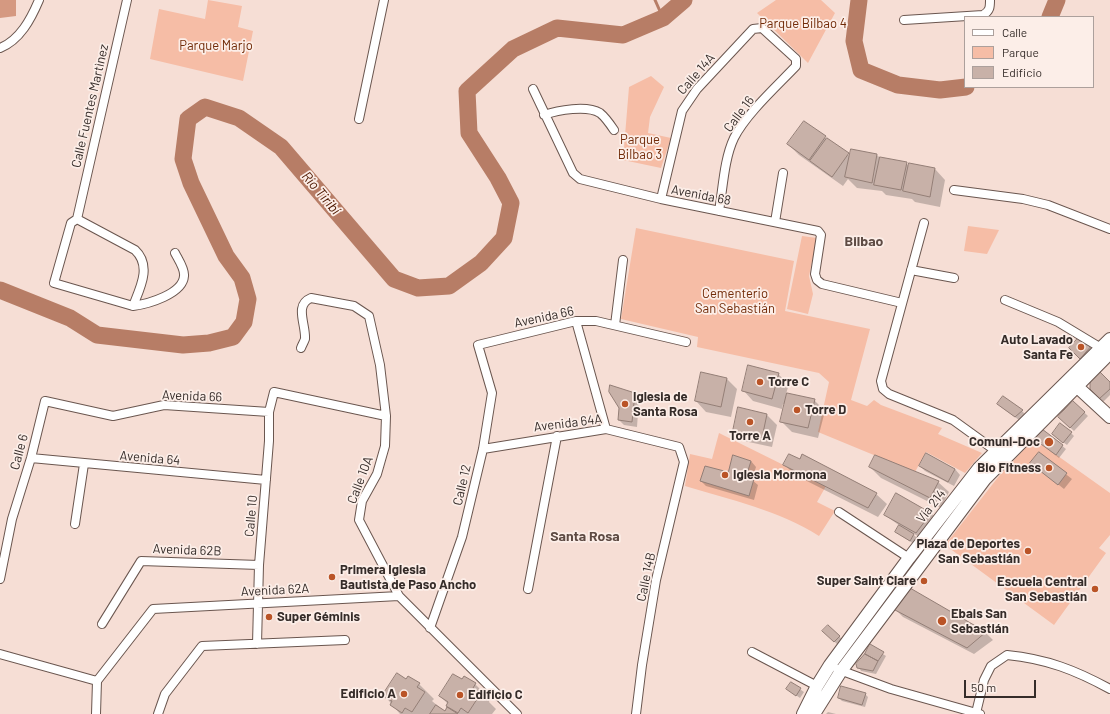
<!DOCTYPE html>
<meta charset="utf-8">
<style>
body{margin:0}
#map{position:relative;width:1110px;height:714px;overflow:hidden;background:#f6ded5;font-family:Barlow,sans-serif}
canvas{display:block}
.legend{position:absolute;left:964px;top:16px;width:130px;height:72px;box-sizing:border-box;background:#fceee8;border:1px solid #aca09c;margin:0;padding:5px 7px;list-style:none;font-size:12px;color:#352c29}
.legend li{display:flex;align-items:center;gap:8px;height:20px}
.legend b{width:20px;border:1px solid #aca09c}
.scale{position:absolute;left:964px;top:680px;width:72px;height:18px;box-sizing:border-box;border:2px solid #352c29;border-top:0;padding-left:5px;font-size:12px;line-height:14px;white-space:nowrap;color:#352c29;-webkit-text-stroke:3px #fceee8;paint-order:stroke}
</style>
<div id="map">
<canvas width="1110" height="714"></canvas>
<ul class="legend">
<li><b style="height:5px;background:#fff"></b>Calle</li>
<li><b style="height:11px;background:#f6bda6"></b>Parque</li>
<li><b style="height:11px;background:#c8b1a8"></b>Edificio</li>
</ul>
<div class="scale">50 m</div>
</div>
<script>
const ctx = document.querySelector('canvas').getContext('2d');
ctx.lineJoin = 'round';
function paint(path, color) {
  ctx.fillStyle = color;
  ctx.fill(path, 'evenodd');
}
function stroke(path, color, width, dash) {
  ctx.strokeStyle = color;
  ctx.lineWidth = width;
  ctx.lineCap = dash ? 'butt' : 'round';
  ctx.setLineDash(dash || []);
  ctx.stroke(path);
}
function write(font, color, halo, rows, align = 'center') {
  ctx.font = font + ' Barlow,sans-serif';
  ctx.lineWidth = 3.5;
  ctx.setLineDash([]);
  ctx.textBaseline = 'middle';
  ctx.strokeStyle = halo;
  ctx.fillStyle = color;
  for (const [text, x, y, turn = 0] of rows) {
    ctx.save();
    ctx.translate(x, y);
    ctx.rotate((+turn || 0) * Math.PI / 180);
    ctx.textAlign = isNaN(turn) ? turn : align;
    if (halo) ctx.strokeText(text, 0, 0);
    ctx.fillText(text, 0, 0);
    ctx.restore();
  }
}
paint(new Path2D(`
 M208,0L242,6L238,27L253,31L243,81L150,59L159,9L205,19Z
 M776,0H821L835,13L808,63L757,13Z
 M651,76L664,87L650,117L648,133L671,138L661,168L623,160L629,87Z
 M968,226L999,230L987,254L964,251Z
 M636,228L794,261L785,311L870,329L851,400L867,406L874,400L881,405L942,428L938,434L982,453L965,473L926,452L915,472L818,432L829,382L819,373L697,347L698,337L621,319Z
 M802,236L817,238L809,276L813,294L808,314L787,309Z
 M719,433L826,486L817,502L835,511L819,536C779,510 730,500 685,486L690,454L712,459Z
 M1034,439L1110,493V535L1099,548L1106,553L1054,625L945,545L999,476Z`), '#f6bda6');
paint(new Path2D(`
 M0,0H16V16L0,18Z`), '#d59981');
paint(new Path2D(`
 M804,122L850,156L852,150L877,155L881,159L906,163L909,166L935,169L945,180L940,207L915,202L912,199L886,195L882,191L857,188L848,179L843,186L799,155L788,144Z
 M1081,336L1095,349L1084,361L1070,348Z
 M702,374L727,379L737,389L731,417L706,412L696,401Z
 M778,374L789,384L786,394L814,400L825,411L818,438L792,432L781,421L785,404H783L782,409L753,401L743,390Z
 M1110,383V395L1103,402L1091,389Z
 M634,394L639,399L637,427L624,425L619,420Z
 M1003,398L1022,411L1025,414L1019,420L1001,407L998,404Z
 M1073,402L1088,416L1074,431L1059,417Z
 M739,408L767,415L777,425L772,447L744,441L734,430Z
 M1042,430L1066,449L1059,458L1039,442Z
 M1071,433L1074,436L1067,445L1056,437Z
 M1039,453L1072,479L1064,489L1031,463Z
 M927,454L955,469L960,475L954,486L925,471L920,466Z
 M751,461L756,467L752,480L758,485L754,500L706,486L701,481L728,474Z
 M785,465L876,494L887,504L878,517L795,475Z
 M870,467L938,482L949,492L941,508L881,478Z
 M931,513L936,518L921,538L911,532L917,538L914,544L900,535L896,532L900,526L885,515Z
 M910,589L986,633L993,640L974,654L903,617L896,610Z
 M828,626L843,640L838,645L823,631Z
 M870,646L886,656L876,674L861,671L857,664Z
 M465,678L475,684L490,699L489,702L496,709L492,714H400L384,695L406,680L419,684L434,699L432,701L445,712L448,704L440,696Z
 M791,683L804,692L800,698L787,689Z
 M865,694L868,697L865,707L842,701L839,698Z
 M828,712L836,714H826Z`), '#0003');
stroke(new Path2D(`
 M655,0L663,18`), '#b77d66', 3);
stroke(new Path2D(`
 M859,0L854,41L861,70L898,85L940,90L966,87
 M1050,17L1057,0
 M0,290L70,318L97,335L183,345L209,343L233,337L244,322L248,299L242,278L226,256L191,183L183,159L188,119L205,107L239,118L281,147L394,279L418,288L449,286L481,263L504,238L511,203L498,178L469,133L467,91L513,49L557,28L623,35L663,18L684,0`), '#b77d66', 17);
const building = new Path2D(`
 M804,121L826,136L809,160L787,144Z
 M827,138L849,153L832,177L810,161Z
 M851,149L877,154L872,183L845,177Z
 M880,157L907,162L901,190L874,185Z
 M909,163L935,168L930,197L903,191Z
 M1081,335L1092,345L1080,359L1069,348Z
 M748,365L779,373L772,399L742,391Z
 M701,372L727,378L721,407L695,401Z
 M1100,372L1110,382V389L1099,399L1090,389V382Z
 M610,385L635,393L632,422L618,420L619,408L609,392Z
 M787,393L815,399L808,428L780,422Z
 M1003,396L1023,410L1015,417L997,404Z
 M1073,401L1085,412L1070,428L1058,417Z
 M738,407L767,414L762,438L733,431Z
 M1060,423L1072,432L1063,443L1052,434Z
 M1042,429L1063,445L1056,455L1034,439Z
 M1039,452L1067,473L1058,485L1030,463Z
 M926,453L955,469L948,482L919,466Z
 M789,454L800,459L802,454L877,493L868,508L783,465Z
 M733,455L751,461L746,477L754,479L749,496L700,481L705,466L728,472Z
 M875,455L939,481L930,498L869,467Z
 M896,493L931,513L916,533L884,515Z
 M899,525L914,534L910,541L895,532Z
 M910,588L986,632L967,648L895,610Z
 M828,625L840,636L834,642L822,631Z
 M870,644L884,652L878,661L865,654Z
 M865,654L878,661L873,671L857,668L856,664Z
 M397,673L406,679L408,676L420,683L417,687L425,692L412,712L405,708L402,713L390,705L392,701L382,696Z
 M453,674L462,679L464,676L476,683L473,688L481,693L468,713L461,708L458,713L446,706L448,702L439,696Z
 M791,682L801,688L796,696L786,689Z
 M841,686L866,693L862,705L838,698Z
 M436,705L445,711L447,707L458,714H430Z`);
paint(building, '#c8b1a8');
stroke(building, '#937e76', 1);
const street = new Path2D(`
 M904,20L983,15C990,11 990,7 990,0
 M0,48C20,40 31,19 39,0
 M533,89L573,173L580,179L661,199L818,231L821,235L815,274L817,280L822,284L902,303
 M544,115C558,110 587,105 600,113C605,117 610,124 614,130
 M359,119L384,0
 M954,190L1023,199L1048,205L1110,229
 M661,199L682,111L697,89L753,29L762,28L796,59V66C777,86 746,114 734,138C724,159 723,188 719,211
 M77,219L135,250C152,266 140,288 133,306L54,283L71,223L77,219L127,0
 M775,222L783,173
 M924,223L881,381L883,389L889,394L953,420L1000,454
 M911,270L954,278
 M1005,300L1058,322L1101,348
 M133,306C148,304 183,294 184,276C185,269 178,259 175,253
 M576,321L606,429
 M615,325L623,260
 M301,348C302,345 304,342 305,339C306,324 294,305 311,298L354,306L369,316L380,365L386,416L385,446L377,474L362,501L359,520L399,596L517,714
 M483,449L606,429L679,447L684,462L656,580L642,665L636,714
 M31,458L266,480
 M839,512L909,558
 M75,524L84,464
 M0,579L12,519L31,458L45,401L113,416L164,405L269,412
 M528,589L557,436
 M102,624L141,561L259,565
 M430,628L462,537L483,449L492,393L478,345L576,321H596L686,342
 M257,644L259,565L269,441V412L274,392L386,416
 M752,652L817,686
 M0,654L97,681
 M837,669L891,689L980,714
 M976,713L984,680L991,666L1007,655C1047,659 1075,670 1110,689
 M96,714L97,681L153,609L399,596
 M158,714L165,694L202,646L345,640`);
const secondary = new Path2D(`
 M1071,381L1110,417
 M803,714L817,686L830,665L909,558L979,468L1110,339
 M814,714L841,671L985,479L1110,353`);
stroke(street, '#6a564f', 10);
stroke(secondary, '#6a564f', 14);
stroke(street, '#fff', 8);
stroke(secondary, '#fff', 12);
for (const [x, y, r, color] of [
 [1081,347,4,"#ba5427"],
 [760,382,4,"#ba5427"],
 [625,404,4,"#ba5427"],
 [797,410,4,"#ba5427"],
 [750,422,4,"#ba5427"],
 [1049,442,5,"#ba5427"],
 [1049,468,4,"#ba5427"],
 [725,475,4,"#ba5427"],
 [1028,551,4,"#ba5427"],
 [332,577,4,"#ba5427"],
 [924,581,4,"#ba5427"],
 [1095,589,4,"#ba5427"],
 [269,617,4,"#ba5427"],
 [942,621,5,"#ba5427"],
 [404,694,4,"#ba5427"],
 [460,695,4,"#ba5427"]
]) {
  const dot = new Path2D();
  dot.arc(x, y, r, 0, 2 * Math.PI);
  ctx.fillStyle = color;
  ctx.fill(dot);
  stroke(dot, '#fceee8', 1.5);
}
write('13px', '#722b08', '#fceee8', [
 ["Parque Bilbao 4",803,24],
 ["Parque Marjo",216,46],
 ["Parque",640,140],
 ["Bilbao 3",640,155],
 ["Cementerio",735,294],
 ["San Sebastián",735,309]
]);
write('13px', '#352c29', '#fceee8', [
 ["Calle 14A",696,74,-49],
 ["Calle Fuentes Martìnez",90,106,-77],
 ["Calle 16",739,114,-53],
 ["Avenida 68",701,195,11],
 ["Avenida 66",544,317,-12],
 ["Avenida 66",192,396,2],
 ["Avenida 64A",568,423,-7],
 ["Calle 6",19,452,-75],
 ["Avenida 64",150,458,5],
 ["Calle 10A",360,480,-69],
 ["Calle 12",462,485,-77],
 ["Vía 214",931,506,-52],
 ["Calle 10",251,516,-85],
 ["Avenida 62B",187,550,2],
 ["Calle 14B",646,577,-78],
 ["Avenida 62A",275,590,-3]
]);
write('bold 13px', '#352c29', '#fceee8', [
 ["Auto Lavado",1073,340,"right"],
 ["Santa Fe",1073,355,"right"],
 ["Torre C",768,382],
 ["Iglesia de",633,397],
 ["Santa Rosa",633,412],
 ["Torre D",805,410],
 ["Torre A",750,436,"center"],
 ["Comuni-Doc",1040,442,"right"],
 ["Bio Fitness",1041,468,"right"],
 ["Iglesia Mormona",733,475],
 ["Plaza de Deportes",1020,544,"right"],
 ["San Sebastián",1020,559,"right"],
 ["Primera Iglesia",340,570],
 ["Bautista de Paso Ancho",340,585],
 ["Super Saint Clare",916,581,"right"],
 ["Escuela Central",1087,582,"right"],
 ["San Sebastián",1087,597,"right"],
 ["Ebais San",951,614],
 ["Sebastián",951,629],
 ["Super Géminis",277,617],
 ["Edificio A",396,694,"right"],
 ["Edificio C",468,695]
], 'left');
write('italic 14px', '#4e1800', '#fceee8', [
 ["Río Tiribí",321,193,50]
]);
write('bold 14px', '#5e4b44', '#fceee8', [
 ["Bilbao",864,241],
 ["Santa Rosa",585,536]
]);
</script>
